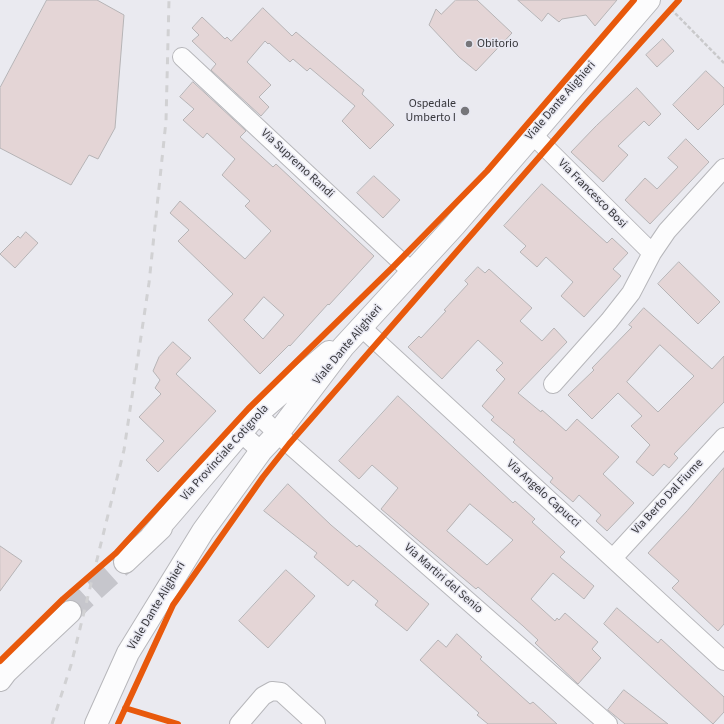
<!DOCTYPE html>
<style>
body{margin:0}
canvas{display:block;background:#eaeaf0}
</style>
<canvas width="724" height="724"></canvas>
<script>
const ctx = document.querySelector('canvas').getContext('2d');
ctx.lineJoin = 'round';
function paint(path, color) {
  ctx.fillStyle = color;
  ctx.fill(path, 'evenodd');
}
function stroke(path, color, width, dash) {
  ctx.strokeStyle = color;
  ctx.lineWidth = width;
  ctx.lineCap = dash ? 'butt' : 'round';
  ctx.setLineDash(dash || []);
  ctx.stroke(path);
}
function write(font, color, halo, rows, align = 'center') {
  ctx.font = font + ' "Source Sans 3",sans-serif';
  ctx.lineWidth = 3;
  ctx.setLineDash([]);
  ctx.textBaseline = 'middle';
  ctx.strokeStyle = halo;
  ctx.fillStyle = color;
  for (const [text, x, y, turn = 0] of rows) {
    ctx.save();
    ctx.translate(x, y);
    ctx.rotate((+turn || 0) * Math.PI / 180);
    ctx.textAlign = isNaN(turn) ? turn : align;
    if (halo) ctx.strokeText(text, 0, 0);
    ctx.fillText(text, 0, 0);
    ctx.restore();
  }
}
const building = new Path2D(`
 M47,0H97L124,15L115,128L98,159L89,155L71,185L0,148V88Z
 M456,0H477L512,33L476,71L459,57L429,25L436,9L441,14Z
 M518,0H617L595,26L586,15L562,19L559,22L548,13L542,21Z
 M263,8L292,36L296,32L364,90L362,94L394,125L370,149L342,121L355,106L310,68L307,71L293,59L290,62L269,43L268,44L265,41L247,62L271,85L259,97L269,107L261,116L211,70L216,64L192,41L199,35L192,28L202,17L225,39L227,37L231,41Z
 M663,39L674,51L657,67L646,55Z
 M706,71L724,88V104L698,130L673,105Z
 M193,82L246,131L240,137L273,167L276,164L374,256L329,305L328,304L290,346L289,345L260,374L208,320L233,294L178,241L189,230L170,213L180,201L245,259L271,231L245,206L250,201L222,175L235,159L207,133L203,138L183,120L194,109L180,97ZM264,297L284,315L263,339L244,320Z
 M637,88L661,114L649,126L644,121L618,146L628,155L603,182L571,152L596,126Z
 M686,139L709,162L650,224L625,200L645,178L657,189L678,167L668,158Z
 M374,176L400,200L383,218L357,193Z
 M542,184L607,243L612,238L628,253L613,269L621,276L584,317L561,296L573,282L546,257L537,267L520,252L526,246L504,226Z
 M26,232L38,243L15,268L0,254L18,236L20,238Z
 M679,262L720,302L698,324L658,284Z
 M478,267L485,273L489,269L532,308L520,321L542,341L554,328L567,342L518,393L541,412L542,410L566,431L577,419L619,457L603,474L634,503L607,531L596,521L601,515L579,495L573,502L550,482L553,478L513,442L515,440L491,420L494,417L482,406L505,379L496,370L503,363L478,340L442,379L408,347L419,336L421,338L446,311L444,310L468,284L465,281Z
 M644,308L712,369L724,356V402L674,454L678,458L669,468L664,464L653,476L636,462L650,445L631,426L642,416L618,393L592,419L568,395L594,370L592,368L632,327L629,325ZM660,345L694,376L658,412L627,382Z
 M173,342L191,358L176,374L216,411L158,472L146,460L164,441L139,417L161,394L155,388L160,380L153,371L159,357Z
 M398,396L513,503L515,501L535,519L532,522L565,552L560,557L594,586L584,599L553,573L531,599L555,621L557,618L559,620L565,613L598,642L592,649L601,658L578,684L535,643L538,640L523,626L478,587L476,589L381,509L398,488L372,465L359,479L339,461ZM470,504L513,540L487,565L447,531Z
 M724,468V624L718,631L672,588L679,581L648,553L687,511Z
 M288,484L331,525L357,547L359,545L429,604L407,631L375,605L378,601L353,580L348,586L314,557L317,553L264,511Z
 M0,546L22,561L0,591Z
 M286,570L315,596L268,648L239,621Z
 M617,608L658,643L661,639L724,697V712L713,724L604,624Z
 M457,634L482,657L480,659L530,704L533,702L557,724H488L477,715L479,713L420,660L438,640L446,647Z
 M624,690L668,724H625L608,710Z`);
paint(building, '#e4d5d6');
stroke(building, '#b6b4b6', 1);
stroke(new Path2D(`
 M70,612L125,562`), '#c6c6cc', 22, [22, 11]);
const minor = new Path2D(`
 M182,57L412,272
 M532,134L652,253
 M361,327L724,661
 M553,384L609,321L631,293L652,253L667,231L724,168
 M257,414L289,444L608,724
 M240,432L261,451
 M613,558L724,437
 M239,724L263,696L272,691L281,692L316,724`);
const tertiary = new Path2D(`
 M151,537L257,414L329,352
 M125,562L161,528
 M0,680L6,672L70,612
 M96,724L128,653L203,531L261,451L278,433L343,347L454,226L649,0`);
stroke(minor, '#b7b7bb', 20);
stroke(tertiary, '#b7b7bb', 24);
stroke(new Path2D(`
 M671,9L724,63`), '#c9c9cb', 2.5, [4, 2]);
stroke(minor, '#fcfcfd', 18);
stroke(tertiary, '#fcfcfd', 22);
stroke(new Path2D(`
 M52,724L71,665L124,450L149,283L166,121L169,0`), '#d1d1d3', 3, [7, 7]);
stroke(new Path2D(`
 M0,661L63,599L116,553L248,409L394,266L487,171L634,0
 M125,708L178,724
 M118,724L173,605L263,477L289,444L588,101L679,0`), '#e8590c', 6);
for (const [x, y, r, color] of [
 [469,44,4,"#76767a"],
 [465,111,5,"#76767a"]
]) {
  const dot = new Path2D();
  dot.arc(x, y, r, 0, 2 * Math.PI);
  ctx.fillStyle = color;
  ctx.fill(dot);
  stroke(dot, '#e8e8f2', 1.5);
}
write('12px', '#37373b', '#e8e8f2', [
 ["Obitorio",477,44],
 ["Ospedale",456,104,"right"],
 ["Umberto I",456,118,"right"]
], 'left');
write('12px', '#37373b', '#e8e8f2', [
 ["Viale Dante Alighieri",561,101,-49],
 ["Via Supremo Randi",297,164,43],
 ["Via Francesco Bosi",592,194,45],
 ["Viale Dante Alighieri",348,345,-50],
 ["Via Provinciale Cotignola",225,453,-48],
 ["Via Angelo Capucci",543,494,42],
 ["Via Berto Dal Fiume",668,497,-47],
 ["Via Martiri del Senio",443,579,41],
 ["Viale Dante Alighieri",157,606,-59]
]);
</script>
